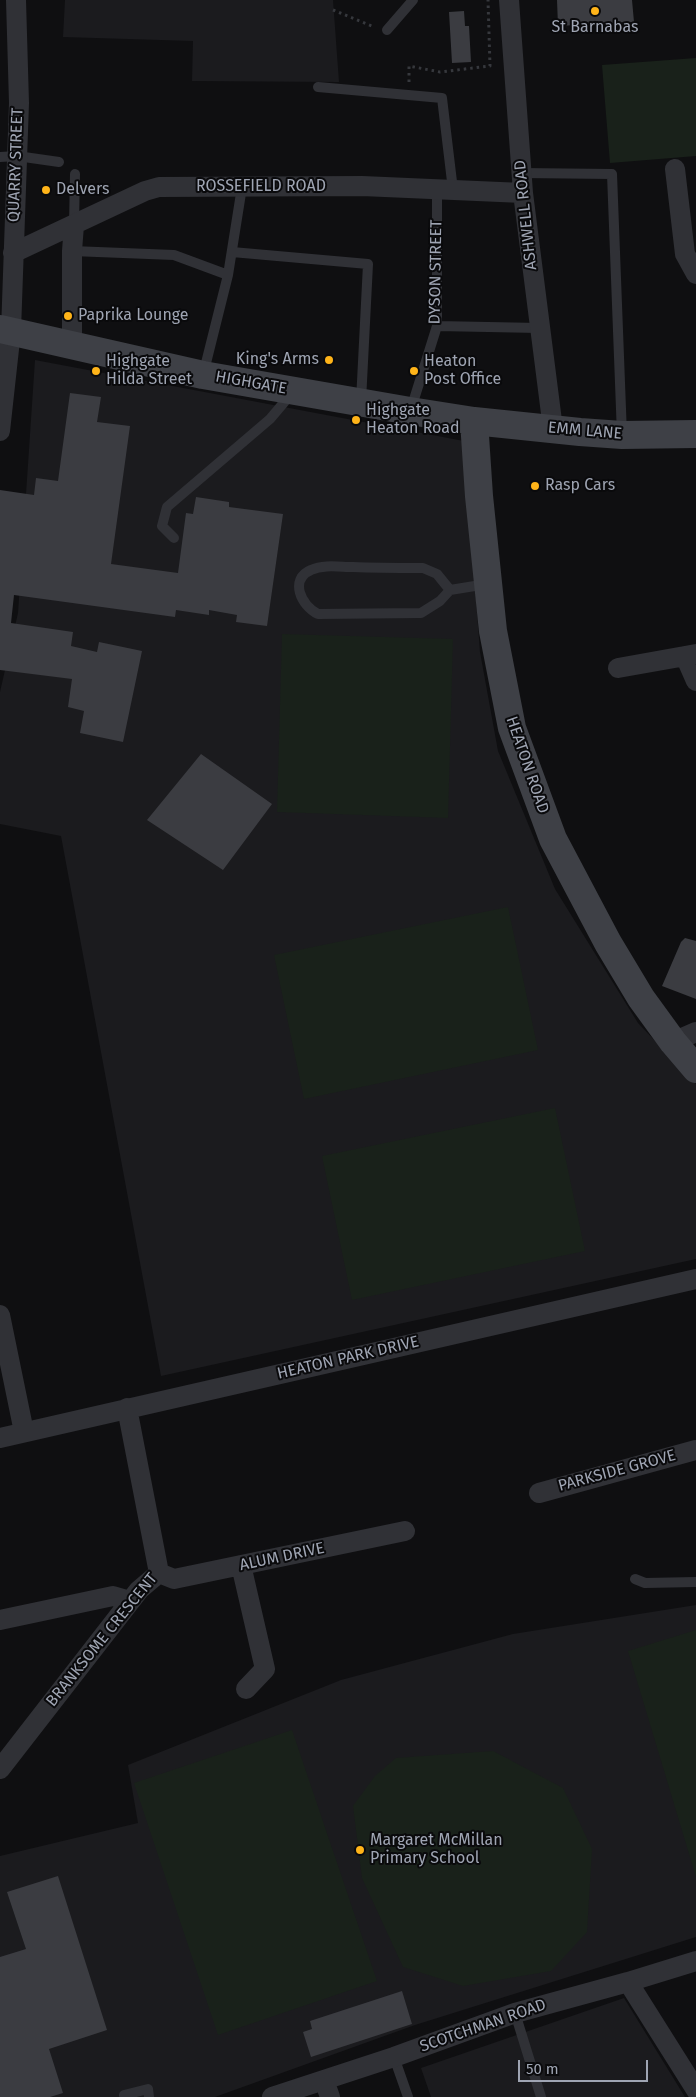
<!DOCTYPE html>
<style>
body{margin:0}
#map{position:relative;width:696px;height:2097px;overflow:hidden;background:#0f0f11;font-family:"Fira Sans",sans-serif}
canvas{display:block}
.scale{position:absolute;left:518px;top:2060px;width:130px;height:22px;box-sizing:border-box;border:2px solid #9fa5b3;border-top:0;padding-left:6px;font-size:15px;line-height:18px;white-space:nowrap;color:#9fa5b3;-webkit-text-stroke:4px #0a0a0c;paint-order:stroke}
</style>
<div id="map">
<canvas width="696" height="2097"></canvas>
<div class="scale">50 m</div>
</div>
<script>
const ctx = document.querySelector('canvas').getContext('2d');
ctx.lineJoin = 'round';
function paint(path, color) {
  ctx.fillStyle = color;
  ctx.fill(path, 'evenodd');
}
function stroke(path, color, width, dash) {
  ctx.strokeStyle = color;
  ctx.lineWidth = width;
  ctx.lineCap = dash ? 'butt' : 'round';
  ctx.setLineDash(dash || []);
  ctx.stroke(path);
}
function write(font, color, halo, rows, align = 'center') {
  ctx.font = font + ' "Fira Sans",sans-serif';
  ctx.lineWidth = 4;
  ctx.setLineDash([]);
  ctx.textBaseline = 'middle';
  ctx.strokeStyle = halo;
  ctx.fillStyle = color;
  for (const [text, x, y, turn = 0] of rows) {
    ctx.save();
    ctx.translate(x, y);
    ctx.rotate((+turn || 0) * Math.PI / 180);
    ctx.textAlign = isNaN(turn) ? turn : align;
    if (halo) ctx.strokeText(text, 0, 0);
    ctx.fillText(text, 0, 0);
    ctx.restore();
  }
}
paint(new Path2D(`
 M65,0H333L339,82L192,81L193,41L63,37Z
 M35,360L464,441L480,652L498,751L555,889L638,1023L696,1084V1259L161,1376L61,836L0,824V692L18,613Z
 M696,1605V1937L415,2025L215,2097H0V1856L138,1823L128,1765L341,1680L513,1634Z
 M624,1998L685,2097H431L421,2068Z`), '#1b1b1e');
paint(new Path2D(`
 M696,58V156L610,163L602,65Z
 M282,634L453,639L448,818L277,812Z
 M508,907L538,1050L304,1099L274,955Z
 M555,1108L585,1251L352,1300L322,1156Z
 M696,1630V1877L628,1651Z
 M292,1730L377,1981L218,2035L134,1783Z
 M493,1751L563,1788L592,1849L587,1932L551,1971L463,1986L403,1967L362,1878L353,1806L375,1776L396,1758Z`), '#19211a');
paint(new Path2D(`
 M557,0H632L634,22L558,26Z
 M464,11L465,26H469L471,62L452,63L449,12Z
 M70,393L101,397L97,422L130,426L111,564L178,573L186,513L193,514L196,497L229,502V507L283,514L267,626L236,622L237,615L209,610V615L176,610L175,617L14,595L11,623L73,632L71,646L97,652L99,642L142,651L123,742L80,733L84,711L68,707L72,679L0,670V490L34,495L36,478L58,481Z
 M201,754L272,804L223,870L147,820Z
 M685,938L696,941V999L662,986L681,942Z
 M58,1876L107,2030L49,2049L63,2093L50,2097H0V1957L26,1949L7,1892Z
 M402,1991L412,2024L311,2057L303,2032L312,2029L310,2021Z`), '#3b3c41');
stroke(new Path2D(`
 M333,10L374,27
 M409,82V66L440,72L490,66L488,0`), '#36383d', 3, [2.5, 4]);
stroke(new Path2D(`
 M387,30L413,0
 M318,87L442,98L453,190
 M0,157L17,156L59,162
 M521,173L612,174L622,435
 M74,225L75,174
 M72,251L174,255L228,275
 M232,252L368,264L361,401
 M437,326L539,328
 M203,375L228,275L242,187
 M411,409L437,326V189
 M174,538L162,526L167,507L270,419L292,393
 M450,590L437,574L423,568C400,568 376,568 353,567C340,567 324,564 311,570C289,579 301,606 318,614L421,613L440,601L450,590L487,584
 M635,1579L645,1583L696,1582
 M515,2013L541,2097
 M394,2057L408,2097
 M124,2095L148,2089L149,2097`), '#303136', 10);
stroke(new Path2D(`
 M509,0L523,193L553,429
 M675,169L685,254L696,274
 M13,253L145,191L159,187L362,186L523,193
 M72,344V251L74,225
 M0,431L11,331L19,103L16,0
 M685,656L696,681
 M618,668L696,654
 M673,1042L696,1032
 M0,1315L24,1432
 M0,1438L696,1279
 M539,1493L696,1450
 M241,1565L265,1669L246,1689
 M159,1573L174,1579L405,1531
 M0,1620L113,1596L130,1601
 M0,1769L139,1590L159,1573L127,1408
 M628,1982L696,2090
 M324,2080L330,2097
 M272,2097L394,2057L515,2013L628,1982L696,1961`), '#303136', 20);
stroke(new Path2D(`
 M0,329L203,375L410,411L474,421L580,432L622,435L696,434
 M474,421L479,496L493,631L512,728L553,839L608,943L641,998L673,1042L696,1069`), '#3e4046', 28);
for (const [x, y, r, color] of [
 [595,11,5,"#ffb419"],
 [46,190,5,"#ffb419"],
 [68,316,5,"#ffb419"],
 [329,360,5,"#ffb419"],
 [96,371,5,"#ffb419"],
 [414,371,5,"#ffb419"],
 [356,420,5,"#ffb419"],
 [535,486,5,"#ffb419"],
 [360,1850,5,"#ffb419"]
]) {
  const dot = new Path2D();
  dot.arc(x, y, r, 0, 2 * Math.PI);
  ctx.fillStyle = color;
  ctx.fill(dot);
  stroke(dot, '#0a0a0c', 2);
}
write('16px', '#9fa5b3', '#0a0a0c', [
 ["St Barnabas",595,28,"center"],
 ["Delvers",56,190],
 ["Paprika Lounge",78,316],
 ["King's Arms",319,360,"right"],
 ["Highgate",106,362],
 ["Hilda Street",106,380],
 ["Heaton",424,362],
 ["Post Office",424,380],
 ["Highgate",366,411],
 ["Heaton Road",366,429],
 ["Rasp Cars",545,486],
 ["Margaret McMillan",370,1841],
 ["Primary School",370,1859]
], 'left');
write('16px', '#9fa5b3', '#0a0a0c', [
 ["QUARRY STREET",16,165,-88],
 ["ROSSEFIELD ROAD",261,187],
 ["ASHWELL ROAD",526,215,-96],
 ["DYSON STREET",436,272,-89],
 ["HIGHGATE",251,383,10],
 ["EMM LANE",585,431,5],
 ["HEATON ROAD",527,765,71],
 ["HEATON PARK DRIVE",348,1358,-13],
 ["PARKSIDE GROVE",617,1471,-15],
 ["ALUM DRIVE",282,1557,-12],
 ["BRANKSOME CRESCENT",102,1640,-51],
 ["SCOTCHMAN ROAD",483,2026,-19]
]);
</script>
